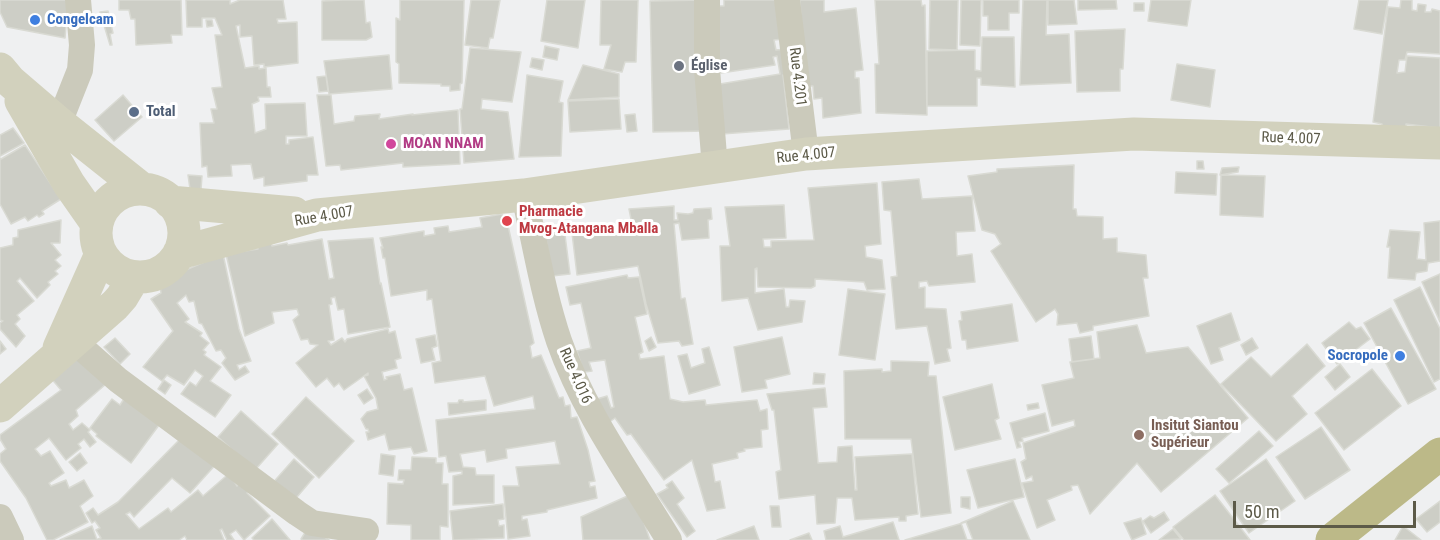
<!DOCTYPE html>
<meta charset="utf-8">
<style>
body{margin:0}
#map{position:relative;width:1440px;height:540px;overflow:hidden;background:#eff0f1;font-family:"Roboto Condensed",sans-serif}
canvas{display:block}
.scale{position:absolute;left:1233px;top:501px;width:183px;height:27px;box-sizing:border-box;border:3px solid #5c5a48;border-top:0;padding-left:8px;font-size:18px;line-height:21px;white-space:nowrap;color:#5c5a48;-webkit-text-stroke:4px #fff;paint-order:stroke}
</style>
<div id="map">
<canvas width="1440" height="540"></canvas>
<div class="scale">50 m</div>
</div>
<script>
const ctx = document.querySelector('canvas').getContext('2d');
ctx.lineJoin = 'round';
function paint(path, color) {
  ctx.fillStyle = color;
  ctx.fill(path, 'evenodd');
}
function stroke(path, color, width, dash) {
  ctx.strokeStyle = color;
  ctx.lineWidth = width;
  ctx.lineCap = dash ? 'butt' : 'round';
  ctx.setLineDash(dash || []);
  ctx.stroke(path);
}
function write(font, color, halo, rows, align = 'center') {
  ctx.font = font + ' "Roboto Condensed",sans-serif';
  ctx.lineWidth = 6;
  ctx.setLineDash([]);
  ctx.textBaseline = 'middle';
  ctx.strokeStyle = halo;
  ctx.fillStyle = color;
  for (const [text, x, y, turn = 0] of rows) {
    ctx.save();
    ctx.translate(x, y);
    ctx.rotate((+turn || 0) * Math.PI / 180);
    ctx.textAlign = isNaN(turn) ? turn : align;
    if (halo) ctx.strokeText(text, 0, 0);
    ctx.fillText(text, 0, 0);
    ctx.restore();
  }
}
const building = new Path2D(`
 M0,0H68L65,38L7,27L0,12Z
 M119,0H181L182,35H171L172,43L136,45L135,19H131L129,10H119Z
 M186,0H230V4L240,0H283L286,19H277L278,23L297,22L298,63L264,67V64L254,65L252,36L240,37V25L236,26L245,68L259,66V69L266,68L267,87H270L271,97H258L259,101L252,104L255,133L266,129L265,104L305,103L307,136H286V144H289V140L313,137L318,175H307V181L264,186V177L254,179L251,164L231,165L232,176L208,177L207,166L202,167L200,123H214L211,109H217L212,88L222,87L215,35H222L215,18H202V27H187Z
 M343,0H364L366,23L370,22L372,37L366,40H322V1Z
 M400,0H464L462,83L460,84V90L450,91V86H441V84L399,83V64L396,62V18L400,20Z
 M471,0H500L493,38H490L488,48L465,45Z
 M547,0H585L578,48L541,41Z
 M601,0H638L636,62H625L622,72L604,69L611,45H600Z
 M705,0L708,131L653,132L650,1Z
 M724,0H775L783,39L774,40L776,50L787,49L790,76L783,75L789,129L722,134L714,85L780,74L777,56L773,57L775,65L721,73L716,39L715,6H724Z
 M800,0H824V12L856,8L863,70L855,71V78H859L861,113L823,118L822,98L814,99L813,86H805Z
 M875,0H921L922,6L925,5L927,115L876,113L875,64H879Z
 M930,0H958L957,50L929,49Z
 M961,0H981L980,46L960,45Z
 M983,0H1019V13H1009V30H988V16H983Z
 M1023,0H1047L1046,35L1069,34L1071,83L1020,85Z
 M1048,0H1074L1077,24L1048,25Z
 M1078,0H1116L1117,9L1078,10Z
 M1151,0H1191L1187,26L1148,21Z
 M1359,0H1388L1382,34L1354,29Z
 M1401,0H1412V10L1417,11L1418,4L1426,5L1425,12H1431L1432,9L1440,11V54L1407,52L1405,60H1399L1397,73L1405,72L1407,56L1440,58V133L1439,128L1406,124V129L1382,127V124L1373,122L1388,7L1400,8Z
 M1134,3H1144V11H1134Z
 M108,11L113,33L110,34L112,45H110L100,12Z
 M206,20H212L213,26L207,27Z
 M1125,29L1123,69H1120V91L1077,92L1075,31Z
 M982,37H1014L1015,87L981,85V78H977V106H927V51L975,50V70L981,71Z
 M545,46L559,49L557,60L543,57Z
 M470,48L521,52L512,102L482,99L481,109L508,112L514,159L464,163L460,109H462Z
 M389,55L392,89L329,94L324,61Z
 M532,58L544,60L542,70L530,67Z
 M1177,64L1215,70L1210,107L1171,100Z
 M583,65L619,74V97L568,100Z
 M527,75L563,81L559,102L563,103L561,156L519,157Z
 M326,76L328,91L319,92L317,77Z
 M123,95L142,117L114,141L95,120Z
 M317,95H331L334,124L354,121L355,116L380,114L379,119L413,114L412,115L458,110L460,164L403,167V163L341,170L340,165L326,166Z
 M619,99L621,129L570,132L568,101Z
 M635,114L637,131L627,132L625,115Z
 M13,128L24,143L0,156V135Z
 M25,145L61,199L42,211L44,214L39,217L37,215L28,221L25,217L11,224L0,204V158L1,159Z
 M1197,161H1203L1204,169H1197Z
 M1074,165L1073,209H1076L1077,216L1103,217V239L1117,238V252L1146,255L1148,278H1143L1149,316L1093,326V330L1080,333L1077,323L1057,325L1058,314L1055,309L1036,322L991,251L1001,244L995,234L982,230L968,176L997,172V169Z
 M1239,167L1238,172L1220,175L1222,168Z
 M1176,172L1217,174L1216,195L1175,193Z
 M188,175L202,176L201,190L190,189Z
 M1221,175L1265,176L1263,217L1220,215Z
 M919,179L922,199L972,196L975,231L956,232L957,256L972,254L975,282L929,286L927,281L919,282V288L925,287V308L946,309L951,348L947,349L950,361L935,364L927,326L896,329L891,277L897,276L891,211L884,210L882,182Z
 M877,183L881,244L865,246L866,257L882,260L885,289L867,290L864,282L815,279V286L811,288L758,287L757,268L755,269V293L784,289L786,307H789L790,300L805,301L802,322L758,330L748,298L722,301L720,246H730L725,207L784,205L786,238L763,239L764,247H771V241L814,240L808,188Z
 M674,206V220H678L677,213L688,214L693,213L694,209L711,208L712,219L708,220L709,238L682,240L679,223L674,224L681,299L685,298L693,344L682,346L679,341L658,343L646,304L638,266L577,275L572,233L632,224L629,209Z
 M502,214L503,222L507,221L534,343L530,346L532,358L541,355L559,398L563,397L565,406L570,405L571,418L577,417L588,450L595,481L589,482L590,487L595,486L597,498L547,510V512L522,516V520L527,519L530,536L508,539L503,486H519L516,467L560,464L555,441L506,449L507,458L487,462L485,450L460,454L463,467L475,468L476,475H494V503L453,505V476L462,474V471L449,472L446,456L439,457L436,420L535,409L533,396L494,406L485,376L435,383L432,363L441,361L432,299L427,300V290L391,296L385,258H383L381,247L383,248L380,238L424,231V236L435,234L434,228L448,226L449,232L482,227L480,218Z
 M61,220L60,243H51L61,255L55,260L61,266L55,271L58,274L48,282L50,285L37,298L20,278L17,281L34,301L17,315L20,319L15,324L25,336L16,347L0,329V323L3,321L0,320V248L13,245V238L18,237V230Z
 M1440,221V261L1428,263L1427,271L1416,273L1415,280L1388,278L1390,247H1387L1390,230L1420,232L1417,259L1426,260L1424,223Z
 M562,229L563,235H565L570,274L552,276L546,239L551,232Z
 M373,238L380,284L381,283L390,327L348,334L344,309L338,310L335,297L331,298L332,304L329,305L334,340L328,341L331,345L342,338L345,342L347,339L388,329L389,333L395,331L401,358L395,360L397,368L382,372L384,380L387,379L386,377L400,374L404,390L412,388L427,451L414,454L411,447L389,450L385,434L368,440L366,432H369L368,429H366L361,419L367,412L378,409L376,398L364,376L368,375V373L344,390L339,383L334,387L327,378L316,387L296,363L318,345L310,344L308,339L301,340L293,320L299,315L297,309L272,312L274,323L245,336L226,254L258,249V246L271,243L272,246L287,243L288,245L322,239L329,279L334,278L328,241Z
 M223,254L239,329L251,361L237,365L239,370L245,366L249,372L235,380L222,363L226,358L221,350L216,351L202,324L199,323L194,301L189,302L186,295L177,303L189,319L185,322L202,333L200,336L209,343L203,350L206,352L204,355L221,367L210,381L231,395L215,417L181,394L190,382L196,386L203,376L195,370L184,385L167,375L162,381L143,367L173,331L151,299L161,293L160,285L181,272Z
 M1440,274V322L1422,282Z
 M627,275L628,278L639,277L647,314L635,317L643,352L639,354L640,359L664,356L670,399L683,402L705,400L706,405L757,400L760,411L767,409L768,429L761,430L762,447L744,449L745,451L737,453L738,458L712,464L715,482L720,481L725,508L707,511L692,460L664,480L631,434L627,435L615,418L608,423L597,399L607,396L611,408L614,407L605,360L589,362L592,371L578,373L581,364L577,351L591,348L581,303L570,305L566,287Z
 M1420,287L1440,329V379L1434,382L1394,300Z
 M848,289L885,294L875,360L839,355Z
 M1012,304L1018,341L967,349L966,340H962L959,321L962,320L961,312Z
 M1391,308L1436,389L1408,404L1364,323Z
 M1231,313L1240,340L1219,348L1223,360L1211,364L1197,326Z
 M1349,322L1356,329L1361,327L1370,339L1337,364L1322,343Z
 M1137,325L1146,353L1188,347L1248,418L1161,492L1137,463L1090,514L1078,485L1071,486L1072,490L1047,500L1055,520L1037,528L1022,483L1033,481L1032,476L1026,479L1021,462L1026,459L1023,443L1075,426L1074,420L1052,426L1042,385L1074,378L1070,362L1100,358L1097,332Z
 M435,335L437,346L432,348L435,360L421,363L416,339Z
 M1091,336L1094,359L1072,362L1069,339Z
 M651,337L656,347L649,351L645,341Z
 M782,337L790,374L765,380L767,388L742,392L734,347Z
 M115,338L130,354L120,364L104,347Z
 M1252,338L1258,348L1246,355L1241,345Z
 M0,341L6,349L0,354Z
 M1307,344L1325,366L1292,396L1307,414L1276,441L1221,384L1251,357L1271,377Z
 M709,347L720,385L689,394L678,356L687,354L691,368L705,363L702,349Z
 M80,353L106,384L76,410L78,416L69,424L73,430L82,423L90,430L88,432L96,442L90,447L84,439L78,444L81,448L66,460L49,438L35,449L41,456L50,451L64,473L49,483L51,486L66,480L69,488L84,480L93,496L80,506L88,522L53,540H47L26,498L0,461V454L6,449L0,439V435L61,390L50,377Z
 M891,361L929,362L928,376H936L951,513L921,517L911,439H845L844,371L882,369V372L891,371Z
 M1340,364L1350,377L1335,390L1325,377Z
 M1372,369L1401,406L1344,450L1315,413Z
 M814,373L825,374L824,384H813Z
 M164,380L171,385L165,394L158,389Z
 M992,384L999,418L995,420L1001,439L955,450L943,397Z
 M825,388L827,407L813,408L818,463L837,462L838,447L852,446L855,490H857L855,457L912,454L918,514L906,516V521H899V517L855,520L852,498H837L835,523L817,524L815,495L779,499L776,472L781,470L774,410H772L767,394Z
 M367,389L373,398L364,404L358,395Z
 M127,394L162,421L131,463L96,436L97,434L90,428L112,399L120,405Z
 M306,397L354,441L319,478L272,434Z
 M459,400H463V402L486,400V410L449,415L448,403H458Z
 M1038,403L1039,408L1028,410L1027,405Z
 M241,411L278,444L255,470L218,437Z
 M1045,413L1049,431L1022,438L1023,441L1019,442L1021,447L1017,448L1010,423Z
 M1321,427L1350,470L1305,499L1276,457Z
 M1259,431L1273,446L1229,483L1216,469Z
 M186,433L218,462L190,493L172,478L134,517L130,512L126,514L139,529L168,508L171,512L198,490L203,496L233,470L234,481L237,486L243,479L252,488L247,493L270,516L244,540L236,530L230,534L234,540H227L222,529L220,530L224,540H187L185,536L179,540H99L98,539L101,538L96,530L100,528L95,521L92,523L86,513L93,508L98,515L118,502Z
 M80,453L87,463L77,471L69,462Z
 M381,454L395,456L393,476L379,474Z
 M412,457L436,458V463H443L442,484H448V527L440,526V540H411V525L387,524L388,483L403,484L404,480H398L399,470H411Z
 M294,459L314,477L291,504L270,486Z
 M1015,459L1024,497L978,508L967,470Z
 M1266,459L1295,501L1249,533L1220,491Z
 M672,481L684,498L677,504L695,531L687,537L657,494L668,488L666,485Z
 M634,493L650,540H583L581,517Z
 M1215,495L1250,540H1184L1173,527Z
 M961,497H970V509L961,507Z
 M1013,501L1030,540H967L961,523Z
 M1440,501V522L1427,532L1416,519Z
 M503,504L504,519L498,520L499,526L504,525V538L453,540L450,511Z
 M770,506H779L781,527H772Z
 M1164,512L1169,520L1151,533L1143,521L1150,516L1154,518Z
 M1141,518L1146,534L1132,540L1124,523Z
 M272,519L290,540H254L252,538Z
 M893,522L899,540H826L824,531L840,526L843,537Z
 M966,522L973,540H905Z
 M92,526L97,540H60Z
 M754,526L759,540H717Z
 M1403,526L1421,540H1395Z
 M1173,529L1181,539L1159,540Z
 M306,531H315L329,540H303L301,539Z
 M809,533L812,540H790Z`);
paint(building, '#cdcec6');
stroke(building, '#d9dad3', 1.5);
stroke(new Path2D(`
 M707,0V69L715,168
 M787,0L806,154
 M59,123L80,70L82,45L78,0
 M524,195C535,243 543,294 559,341C584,413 630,475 669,540
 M75,342L118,380L297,513L312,523L366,531
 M0,517L11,540`), '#cbcabb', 26);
stroke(new Path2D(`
 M0,69L10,81L59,123L142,189
 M21,101L69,184L97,224
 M96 233a44 44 0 1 1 88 0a44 44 0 1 1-88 0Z
 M170,202L294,213
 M179,253L317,215L524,195L806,154L1134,134L1440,143
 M59,348L101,254
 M0,406L115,305L122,297L134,277`), '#d2d1bd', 33);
stroke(new Path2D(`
 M1332,540L1440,454`), '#bcb988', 33);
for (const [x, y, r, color] of [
 [35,20,6,"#3f7fe0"],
 [679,66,6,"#6b7280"],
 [134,112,6,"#5c6f8a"],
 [391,144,6,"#d1479c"],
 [507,221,6,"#e0444e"],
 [1400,356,6,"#3f7fe0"],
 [1139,435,6,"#8d6e63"]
]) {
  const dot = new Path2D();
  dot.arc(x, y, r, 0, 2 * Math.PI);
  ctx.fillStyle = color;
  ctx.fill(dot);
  stroke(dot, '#fff', 2);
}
write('bold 15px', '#366cbe', '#fff', [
 ["Congelcam",47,20],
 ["Socropole",1388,356,"right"]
], 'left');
write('bold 15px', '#5b616d', '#fff', [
 ["Église",691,66]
], 'left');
write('15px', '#5c5a48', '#fff', [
 ["Rue 4.201",797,77,83],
 ["Rue 4.007",1291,139,2],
 ["Rue 4.007",806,156,-6],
 ["Rue 4.007",324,217,-10],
 ["Rue 4.016",575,376,66]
]);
write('bold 15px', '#4e5e75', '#fff', [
 ["Total",146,112]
], 'left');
write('bold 15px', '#b23c85', '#fff', [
 ["MOAN NNAM",403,144]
], 'left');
write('bold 15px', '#be3a42', '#fff', [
 ["Pharmacie",519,212],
 ["Mvog-Atangana Mballa",519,229]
], 'left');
write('bold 15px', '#785e54', '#fff', [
 ["Insitut Siantou",1151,426],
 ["Supérieur",1151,443]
], 'left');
</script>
